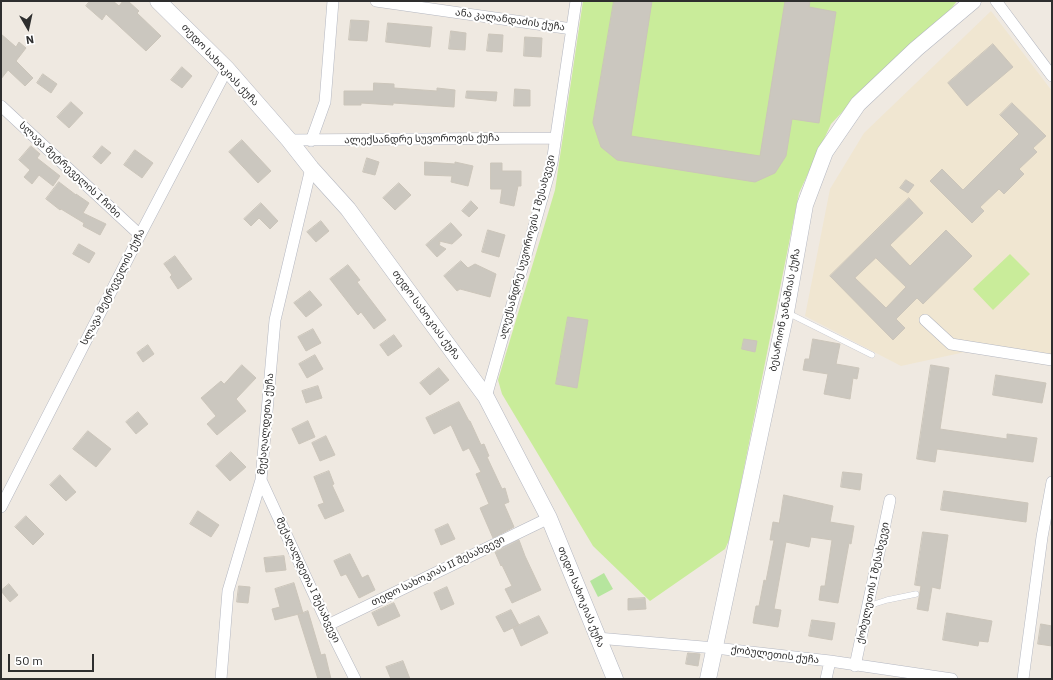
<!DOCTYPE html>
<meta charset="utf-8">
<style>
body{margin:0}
#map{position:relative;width:1053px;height:680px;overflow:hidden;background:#efe9e1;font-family:"IBM Plex Sans",sans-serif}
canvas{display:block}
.frame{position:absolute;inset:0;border:2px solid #2e2e2e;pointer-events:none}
.north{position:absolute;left:8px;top:8px;width:40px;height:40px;-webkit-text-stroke:3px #fff;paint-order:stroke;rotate:171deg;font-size:11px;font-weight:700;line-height:16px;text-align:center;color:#2e2e2e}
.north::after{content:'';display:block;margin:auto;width:14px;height:18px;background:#2e2e2e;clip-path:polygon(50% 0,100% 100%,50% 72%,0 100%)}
.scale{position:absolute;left:8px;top:654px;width:86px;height:18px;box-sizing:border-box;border:2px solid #2e2e2e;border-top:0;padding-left:5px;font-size:12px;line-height:14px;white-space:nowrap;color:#2e2e2e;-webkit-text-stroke:3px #fff;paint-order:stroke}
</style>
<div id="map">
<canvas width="1053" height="680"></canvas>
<div class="frame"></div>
<div class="north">N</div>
<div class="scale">50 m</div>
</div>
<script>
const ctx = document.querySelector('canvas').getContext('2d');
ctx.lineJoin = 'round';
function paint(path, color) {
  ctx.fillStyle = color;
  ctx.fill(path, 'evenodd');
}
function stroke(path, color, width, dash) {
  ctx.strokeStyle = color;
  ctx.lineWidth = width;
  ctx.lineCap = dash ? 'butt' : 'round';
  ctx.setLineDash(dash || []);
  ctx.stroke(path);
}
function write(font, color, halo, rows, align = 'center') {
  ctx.font = font + ' "IBM Plex Sans","Noto Sans Georgian",sans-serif';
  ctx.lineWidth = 4;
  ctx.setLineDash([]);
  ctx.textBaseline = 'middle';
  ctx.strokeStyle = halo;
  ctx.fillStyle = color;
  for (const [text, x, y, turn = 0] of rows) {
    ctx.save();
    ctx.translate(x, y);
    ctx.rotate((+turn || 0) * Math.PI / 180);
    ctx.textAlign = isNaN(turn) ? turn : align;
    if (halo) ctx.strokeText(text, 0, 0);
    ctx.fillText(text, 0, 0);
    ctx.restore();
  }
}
paint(new Path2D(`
 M991,11L1052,91V366L965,352L901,366L805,316L830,189L864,133Z`), '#f0e6d1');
paint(new Path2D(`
 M604,573L613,589L598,597L590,581Z`), '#b6e59e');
paint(new Path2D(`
 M583,1H957L947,14L876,76L831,124L799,193L730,538L725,549L650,601L593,546L502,394L498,380L555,190Z
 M1010,254L1030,274L993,310L973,289Z`), '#c9ec9a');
const building = new Path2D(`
 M90,1H113L119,6L123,1H128L139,11L137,13L161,36L146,51L106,14L102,20L86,6Z
 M614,1H652L631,136L760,156L785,1H810L809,7L836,12L819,123L792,119L786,156L775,173L755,182L617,160L601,147L593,123Z
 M351,20L369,21L367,41L349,40Z
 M388,23L432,27L430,47L386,42Z
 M451,31L466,33L465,50L449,49Z
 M1,34L16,47L19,42L26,48L16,61L33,78L25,86L8,70L1,79Z
 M489,34L503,35L502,52L487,51Z
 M525,37L542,38L541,57L524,56Z
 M993,44L1013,67L967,106L948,83Z
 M182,67L192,76L182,88L171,80Z
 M43,74L57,84L51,93L37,83Z
 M374,83L394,84V88L437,91V88L455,90L454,107L393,103V105L361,103V105H344V91H373Z
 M515,89L530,90V106H514Z
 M467,91L497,92L496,101L466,98Z
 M71,102L83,113L69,128L57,117Z
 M1012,103L1046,136L1033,148L1037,152L1019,169L1024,174L1004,194L999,189L980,207L984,211L972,223L930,181L942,169L963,190L1019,134L1000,115Z
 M242,140L271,171L258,183L229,152Z
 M31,146L40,154L37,158L60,176L53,186L39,175L32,184L24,177L30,170L19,160Z
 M102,146L111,153L101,164L93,157Z
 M135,150L153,163L142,178L124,165Z
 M367,158L379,162L375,175L363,172Z
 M425,162L455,164V162L473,166L468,186L451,182L452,176L425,175Z
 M491,163H502V171H521V186H518L514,206L500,203L502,189H491Z
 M906,180L914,185L908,193L900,188Z
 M59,182L76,195V194L89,203L83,213L106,224L100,235L83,226L84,223L61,209L60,210L46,199Z
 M399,183L411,195L395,210L383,198Z
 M909,198L923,213L890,245L910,266L946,230L972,256L923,304L917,298L896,319L905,328L893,340L830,276ZM876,258L906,287L886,308L855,278Z
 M471,201L478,208L469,217L462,211Z
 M261,203L278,221L270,229L259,218L251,226L244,219Z
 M321,221L329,231L316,242L307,232Z
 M451,223L462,235L452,244L439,241L440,243L439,245L446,249L437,257L426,245Z
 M488,230L505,235L499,257L482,252Z
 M79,244L95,253L89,263L73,254Z
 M175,256L192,279L178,289L170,277L172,275L164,264Z
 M461,261L468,268L475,264L496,274L490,297L460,289L457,291L444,276Z
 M348,265L360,280L357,282L386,320L374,329L361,312L358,315L330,279Z
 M310,291L322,305L306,317L294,303Z
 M568,317L588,320L577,388L556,384Z
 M313,329L321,343L306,351L298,337Z
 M394,335L402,346L388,356L380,345Z
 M744,339L757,341L755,352L742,349Z
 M813,339L840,344L836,364L859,368L857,379L853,378L850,399L824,394L828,374L803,370L805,359H809Z
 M148,345L154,354L143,362L137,353Z
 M315,355L323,369L307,378L299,364Z
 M242,365L256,378L236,399L246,411L217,435L207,424L216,416L201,398L221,381L224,384Z
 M931,365L949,368L940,429L1007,439V434L1037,438L1033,462L937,449L935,462L917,459Z
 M439,368L449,380L430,395L420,383Z
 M996,375L1046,383L1042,403L993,395Z
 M318,386L322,398L306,403L302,391Z
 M459,402L469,421H470L481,445L484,444L489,456L487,457L502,489L505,488L509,502L504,504L514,527L493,538L480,508L489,504L476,474L481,472L469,448L463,451L451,425L434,434L426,418Z
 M138,412L148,424L136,434L126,422Z
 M308,421L315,437L299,444L292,429Z
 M88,431L111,449L96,467L73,449Z
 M326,436L335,455L320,461L312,443Z
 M231,452L246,467L230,481L216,466Z
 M329,471L334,484L332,485L344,511L325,519L318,505L324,503L314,477Z
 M843,472L862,474L860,490L841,487Z
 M60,475L76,492L66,501L50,485Z
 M944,491L1028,503L1026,522L941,510Z
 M784,495L833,506L830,522L854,526L851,544L849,543L838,603L819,600L821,586H825L832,540L811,537L809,547L786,542L774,609L781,610L778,627L753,623L756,606H759L764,580L766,581L774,540H770L773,522L779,523Z
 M198,511L219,525L211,537L190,524Z
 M26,516L44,534L33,545L15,527Z
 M448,524L455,539L441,545L435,530Z
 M923,532L948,535L940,589L932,587L928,611L917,609L921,586L915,585Z
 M519,540L525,556L541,590L512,603L505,589L512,586L502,565L501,566L495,552Z
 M350,554L362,578L368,575L375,590L359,598L346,574L341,576L334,561Z
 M284,556L286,570L266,572L264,558Z
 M294,583L303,613L275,620L272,609L280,607L275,589Z
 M9,584L18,595L10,602L1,591Z
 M239,586L250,587L248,603L237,602Z
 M447,587L454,604L441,610L434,593Z
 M645,598L646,609L628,610V599Z
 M394,603L400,616L378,626L372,613Z
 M511,610L519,625L504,632L496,617Z
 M308,611L321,655L325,654L331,679H318L298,615Z
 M947,613L992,621L988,642L979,641L978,646L943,640Z
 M539,616L548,633L521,646L513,628Z
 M812,620L835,623L832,640L809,636Z
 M1041,624L1052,626V646L1038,644Z
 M688,653L700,654L698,666L686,664Z
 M403,661L410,679H391L386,667Z`);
paint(building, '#cbc7bf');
stroke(building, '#cbc5ba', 1);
const lane = new Path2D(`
 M788,313L872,355
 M868,606L887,600L916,594`);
const street = new Path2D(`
 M376,1L572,29
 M996,1L1052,76
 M1,106L140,235
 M289,140L556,138
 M311,141L325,102L333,1
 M925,320L951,344L1052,360
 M486,397L552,163L576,1
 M261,480L328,625L355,679
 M1,507L140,235L227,69
 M328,625L549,518
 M597,638L715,648L830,661L952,679
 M855,666L890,500
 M221,679L228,591L261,480L275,320L311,168
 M826,679L830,661
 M1023,679L1042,537L1052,482`);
const secondary = new Path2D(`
 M158,1L227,69L289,140L311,168L348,209L486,397L549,518L615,679
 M708,679L786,312L805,205L825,152L858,104L916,49L973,1`);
stroke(lane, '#b4b7c1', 6);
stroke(street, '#b4b7c1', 12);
stroke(secondary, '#b4b7c1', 17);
stroke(lane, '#fff', 5.5);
stroke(street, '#fff', 11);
stroke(secondary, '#fff', 16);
write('10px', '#2e2e2e', '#fff', [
 ["ანა კალანდაძის ქუჩა",510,20,8],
 ["თედო სახოკიას ქუჩა",220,65,47],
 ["ალექსანდრე სუვოროვის ქუჩა",422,139,-1],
 ["სლავა მეტრეველის I ჩიხი",70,170,43],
 ["ალექსანდრე სუვოროვის I შესახვევი",527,247,-75],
 ["სლავა მეტრეველის ქუჩა",113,287,-63],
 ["ბესარიონ ჯანაშიას ქუჩა",785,310,-79],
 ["თედო სახოკიას ქუჩა",426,315,54],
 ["მექაღალდეთა ქუჩა",266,424,-85],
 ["თედო სახოკიას II შესახვევი",438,571,-26],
 ["მექაღალდეთა I შესახვევი",308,580,65],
 ["ქობულეთის I შესახვევი",873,583,-78],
 ["თედო სახოკიას ქუჩა",581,597,68],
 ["ქობულეთის ქუჩა",775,655,7]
]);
</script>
